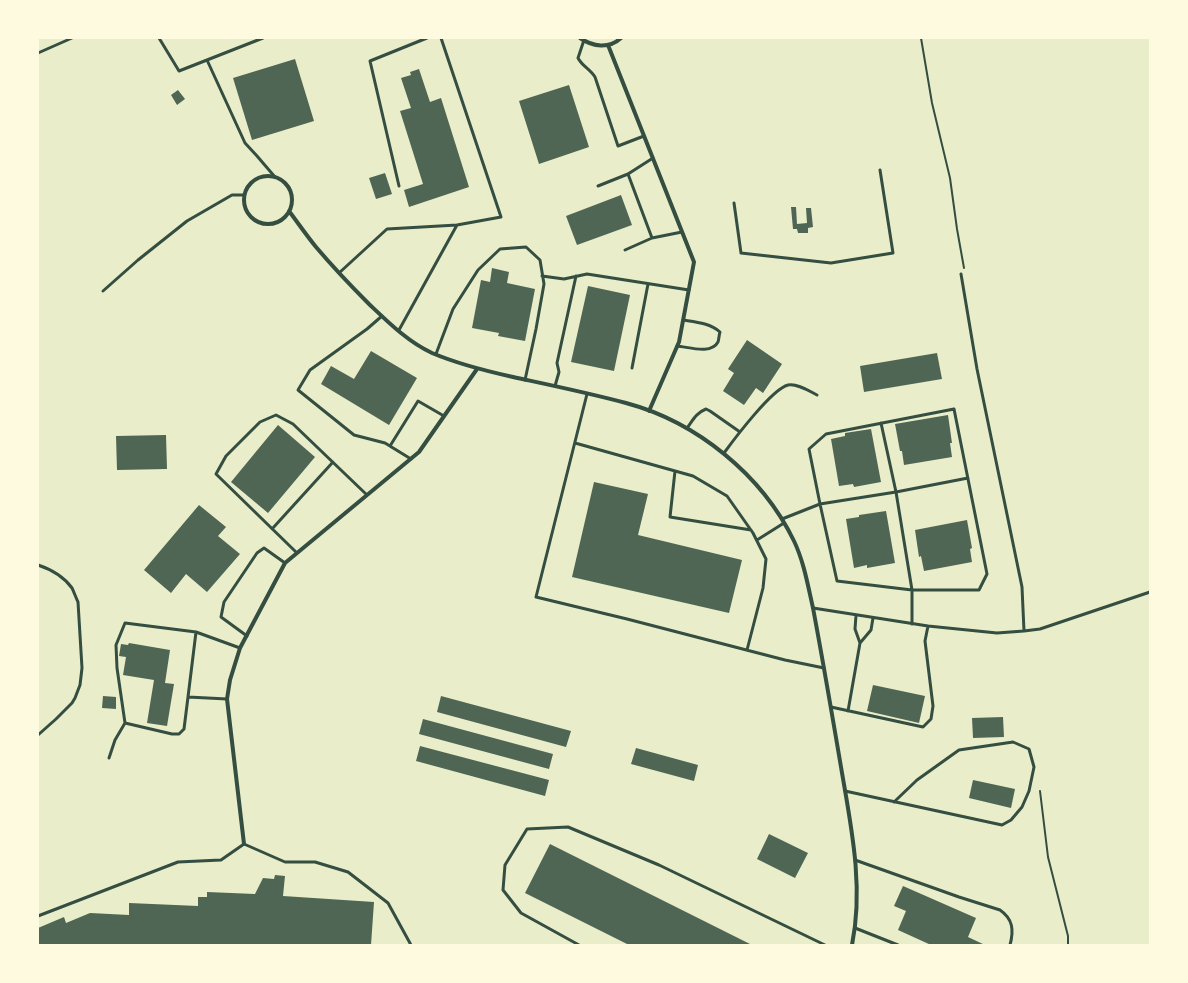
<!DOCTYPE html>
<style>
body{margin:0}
#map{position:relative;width:1188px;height:983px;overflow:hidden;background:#e9edc9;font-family:Poppins,sans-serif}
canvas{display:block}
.frame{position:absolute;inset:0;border:39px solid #fefae0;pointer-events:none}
</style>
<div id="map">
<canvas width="1188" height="983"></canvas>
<div class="frame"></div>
</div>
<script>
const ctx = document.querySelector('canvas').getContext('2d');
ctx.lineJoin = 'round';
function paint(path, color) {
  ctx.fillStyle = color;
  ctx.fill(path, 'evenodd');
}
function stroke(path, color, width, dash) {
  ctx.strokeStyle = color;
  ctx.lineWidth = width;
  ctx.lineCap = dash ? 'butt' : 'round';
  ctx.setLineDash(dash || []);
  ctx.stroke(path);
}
paint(new Path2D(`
 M295,59L314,121L252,140L233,78Z
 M419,69L430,102L441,98L469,187L409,207L404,190L423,184L400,111L411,108L401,78L411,75L410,72Z
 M569,85L589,147L539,164L519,101Z
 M178,90L185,99L177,105L171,95Z
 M385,173L392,194L376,199L369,178Z
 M621,195L632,225L577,245L566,216Z
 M791,207H796L797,224L807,223L806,208H811L813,227L808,228V233H798L797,229H793Z
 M492,268L509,272L507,283L535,289L525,341L498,336L499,333L472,328L481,280L490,282Z
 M588,286L630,295L614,371L571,362Z
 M747,340L782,364L763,393L756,388L744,405L723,391L734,373L728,369Z
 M371,351L417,378L389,425L321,384L331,366L354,379Z
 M937,353L942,379L864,392L860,366Z
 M948,415L952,443H950L952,457L904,465L902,451H900L895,424Z
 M278,425L315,457L268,513L231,482Z
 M871,429L881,482L854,487L853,484L839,486L831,439L845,436V433Z
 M166,435L167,469L117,470L116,436Z
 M594,482L648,494L638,535L742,560L729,613L572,577Z
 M199,505L226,527L218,536L240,554L207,592L186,574L171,593L144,570Z
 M886,511L895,563L867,568V565L854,568L846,519L859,517V515Z
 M967,520L972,548L970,549L972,562L924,571L921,556L919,557L915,530Z
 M129,643L170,650L165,683L174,684L167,726L147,723L154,680L123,675L126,657L119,656L121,644L128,645Z
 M873,685L925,696L919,723L867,711Z
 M103,696L116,697V709L102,708Z
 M441,696L571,731L566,747L437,712Z
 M1003,717L1004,737L973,738L972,718Z
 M423,719L553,754L549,769L419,734Z
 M420,746L549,780L545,796L416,761Z
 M636,748L698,765L694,781L631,764Z
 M973,780L1015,789L1011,808L969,798Z
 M769,834L808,853L795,878L757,859Z
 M550,844L752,945H629L525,893Z
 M275,875L285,876L283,896L374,902L371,945H38V928L64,917L66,923L90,913L129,915V903L198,906V897H207V892L255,894L263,878L274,879Z
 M903,886L976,918L968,937L985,945H931L898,930L906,911L894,906Z`), '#4f6655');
stroke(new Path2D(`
 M921,38L932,103L950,178L957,229L964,268
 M1040,791L1048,857L1068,936V945`), '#344e41', 2);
stroke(new Path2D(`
 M159,38L179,71L207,60
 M263,38L207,60L245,143L257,156L275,177
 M441,38L501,217L457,225
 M584,40L578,58C582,66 590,69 595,77L618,146L644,136
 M38,53L72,38
 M628,174L652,238
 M399,186L370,61L427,38
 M598,186L628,174L653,158
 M734,203L741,253L831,263L893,253L880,170
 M625,250L652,238L682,232
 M339,273L387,229L457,225L399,330
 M542,276L564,279L587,274L689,290
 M103,291L138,260L187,221L232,195H244
 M382,316L367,329L310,370L298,390L354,435L385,443L411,459
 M677,346C689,347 711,355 718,342C719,339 719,335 720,332C710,323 696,322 683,320
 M436,354L453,309L478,270L500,249L526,247L540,260L544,284L536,329L525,380
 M632,368L648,284
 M555,386L559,372L557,363L576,276
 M587,394L536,597L627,619L785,660L824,668
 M881,423L896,492L912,590L837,581L820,504L896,492L968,478
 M687,428C693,420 696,413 706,409L710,411L740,432
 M575,443L693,476L727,496L753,533L766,559L763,588L747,650
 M390,446L418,401L444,416
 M724,453C735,438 772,389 788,385C797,383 809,391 817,395
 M675,471L670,517L751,530
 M782,519L820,504L809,449L826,434L954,409L987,574L979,590H912V624
 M272,529L333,462
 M757,540L784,523
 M297,553L216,474L226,456L260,422L276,415L293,424L367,495
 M38,565C50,569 64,577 72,588C74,592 76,598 78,602L82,668L80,685L75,698L72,703L56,719L38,735
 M813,608L928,626L997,633L1024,631L1022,587L977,369L961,274
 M1024,631L1040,629L1150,592
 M196,632L188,697L227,699
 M247,636L221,617L224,602L257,553L264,548L285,563
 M860,643L871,630L873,618
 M188,697L184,729L179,734H172L125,723L117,668L116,645L125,623L196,632L240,648
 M831,707L923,727L931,719L933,706L925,641L928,626
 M848,711L860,643L855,629L856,615
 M109,758L115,740L125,723
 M845,791L1002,825L1011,820L1022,807L1029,791L1034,767L1029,749L1013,742L959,750L917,780L894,802
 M855,860L959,897L1000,910C1013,919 1014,930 1010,945
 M38,916L178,862L221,860L244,844L285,862H315L348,872L388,903L411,945
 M855,928L898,945
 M579,945L521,913L503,890L505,865L527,829L568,827L659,865L825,945`), '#344e41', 3);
stroke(new Path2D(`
 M580,38C593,47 609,49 621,38
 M608,45L694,262L679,342L649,411
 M244 200a24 24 0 1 1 48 0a24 24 0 1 1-48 0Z
 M289,211C298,223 307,236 316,247C333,267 351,286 369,304C388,322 408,342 432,353C458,364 486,371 513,377C550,385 589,393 626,403C697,422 762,475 794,541C804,562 808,586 813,608C823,661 832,714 841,767C851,826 864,886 852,945
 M244,844L227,699L230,680L240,648L285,563L419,452L477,369`), '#344e41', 4);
</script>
